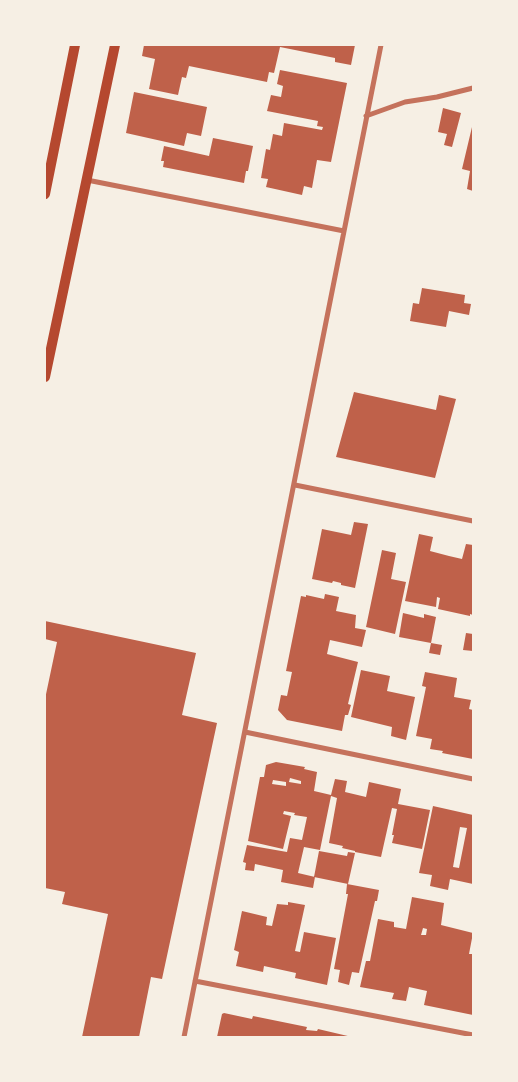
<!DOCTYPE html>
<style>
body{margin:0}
#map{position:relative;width:518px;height:1082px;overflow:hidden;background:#f6efe4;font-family:Raleway,sans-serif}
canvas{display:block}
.frame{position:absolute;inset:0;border:46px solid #f6efe4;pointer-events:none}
</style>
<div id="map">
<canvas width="518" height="1082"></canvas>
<div class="frame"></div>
</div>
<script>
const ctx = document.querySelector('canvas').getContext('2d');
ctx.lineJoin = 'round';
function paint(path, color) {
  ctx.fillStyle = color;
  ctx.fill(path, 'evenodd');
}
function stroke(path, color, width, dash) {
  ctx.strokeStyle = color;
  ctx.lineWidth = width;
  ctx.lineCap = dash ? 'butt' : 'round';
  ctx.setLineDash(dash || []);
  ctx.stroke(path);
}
paint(new Path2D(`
 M144,45H355L351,65L335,62V58L280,47L274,73L269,72L267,82L189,66L186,78L182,77L178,95L149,89L155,59L142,56Z
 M280,70L347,83L331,162L317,160L312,188L304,186L302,195L266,187L268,179L261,178L266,149L270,150L273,134L282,136L284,123L322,130L323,127L317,126L318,121L267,111L271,95L281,97L283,86L277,84Z
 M134,92L207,107L201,136L187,133L184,146L126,133Z
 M443,108L461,113L452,147L444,145L447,134L438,132Z
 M472,127H473V191L467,189L470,171L462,169Z
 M213,138L253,146L248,171H246L244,183L163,167L164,161H161L164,146L209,156Z
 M422,288L465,295L464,303L471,304L469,315L449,311L446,327L410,321L413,303L419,304Z
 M354,392L436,410L439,395L456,399L435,478L336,457Z
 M354,522L368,524L355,588L341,585V583L333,581L332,583L312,579L322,529L351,535Z
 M419,534L433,537L430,551L449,556L462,559L466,544L473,545V615L470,614V616L438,609L440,598L437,597L436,607L405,601Z
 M382,550L396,553L391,579L406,582L395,634L366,627Z
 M325,594L339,597L336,611L356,615L355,628L366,630L362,647L330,640L327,654L358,662L348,704L351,705L348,715H345L342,731L287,720L278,710L281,695L287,696L292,672L286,671L301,596L306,597V595L324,599Z
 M403,613L424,618V614L436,617L431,643L399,637Z
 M45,621L196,653L182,715L217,723L162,979L151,977L139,1037H82L108,914L62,904L65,892L45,888V699L57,642L45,639Z
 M466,633L473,634V651L463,650Z
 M431,643L442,645L440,655L429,653Z
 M361,670L390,676L387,691L415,697L406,740L391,736L392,727L351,717Z
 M425,672L457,678L454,697L471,700L469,709L473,710V759L442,753L443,751L430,749L432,739L416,736L426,687L422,686Z
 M276,762L305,767L304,769L317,772L314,791L331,795L335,779L347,781L345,792L366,797L369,782L401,789L398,804L430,810L422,849L392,843L394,835H392L397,809L392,808L381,857L355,852V851L342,848L343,846L329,843L337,798L331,796L320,850L304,847L298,873L315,877L313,888L281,882L283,870L255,864L254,871L245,870L246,863L243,862L247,845L287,852L290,838L302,840L307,817L294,815L295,813L284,811L283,814L291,816L283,849L248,841L260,777H264L266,765ZM290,778L301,781V784L289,782ZM273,780L286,782V786L272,784Z
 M433,806L473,815V884L450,879L448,890L430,886L432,875L419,873ZM460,827L467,828L459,868L453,867Z
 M319,851L347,856L348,852L355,853L348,884L314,877Z
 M347,884L379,890L377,901H375L359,973L352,972L349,985L338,982L340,970L334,969L348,894H346Z
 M412,897L444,903L441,925L473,933L469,954H473V1015L424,1005L427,991L409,987L406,1001L392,999L394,993L360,987L366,961H370L378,919L394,922V927L406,929ZM423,928L427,929L426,935H421Z
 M288,902L305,905L295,951L300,952L304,932L336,938L327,985L295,978L296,973L264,966L263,972L236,966L239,952L234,950L242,911L267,917L266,925L272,926L277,904L288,905Z
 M224,1013L252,1019L253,1016L307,1027L306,1030L317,1031L318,1029L352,1037H217L222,1014Z`), '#bf614a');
stroke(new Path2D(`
 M366,116L405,102L437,97L473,88
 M87,180L344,231
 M295,485L473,521
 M245,732L473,779
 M195,981L473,1035
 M184,1037L381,45`), '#c5725c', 5);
stroke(new Path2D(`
 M45,194L75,45
 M45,377L115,45`), '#b5482f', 10);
</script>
